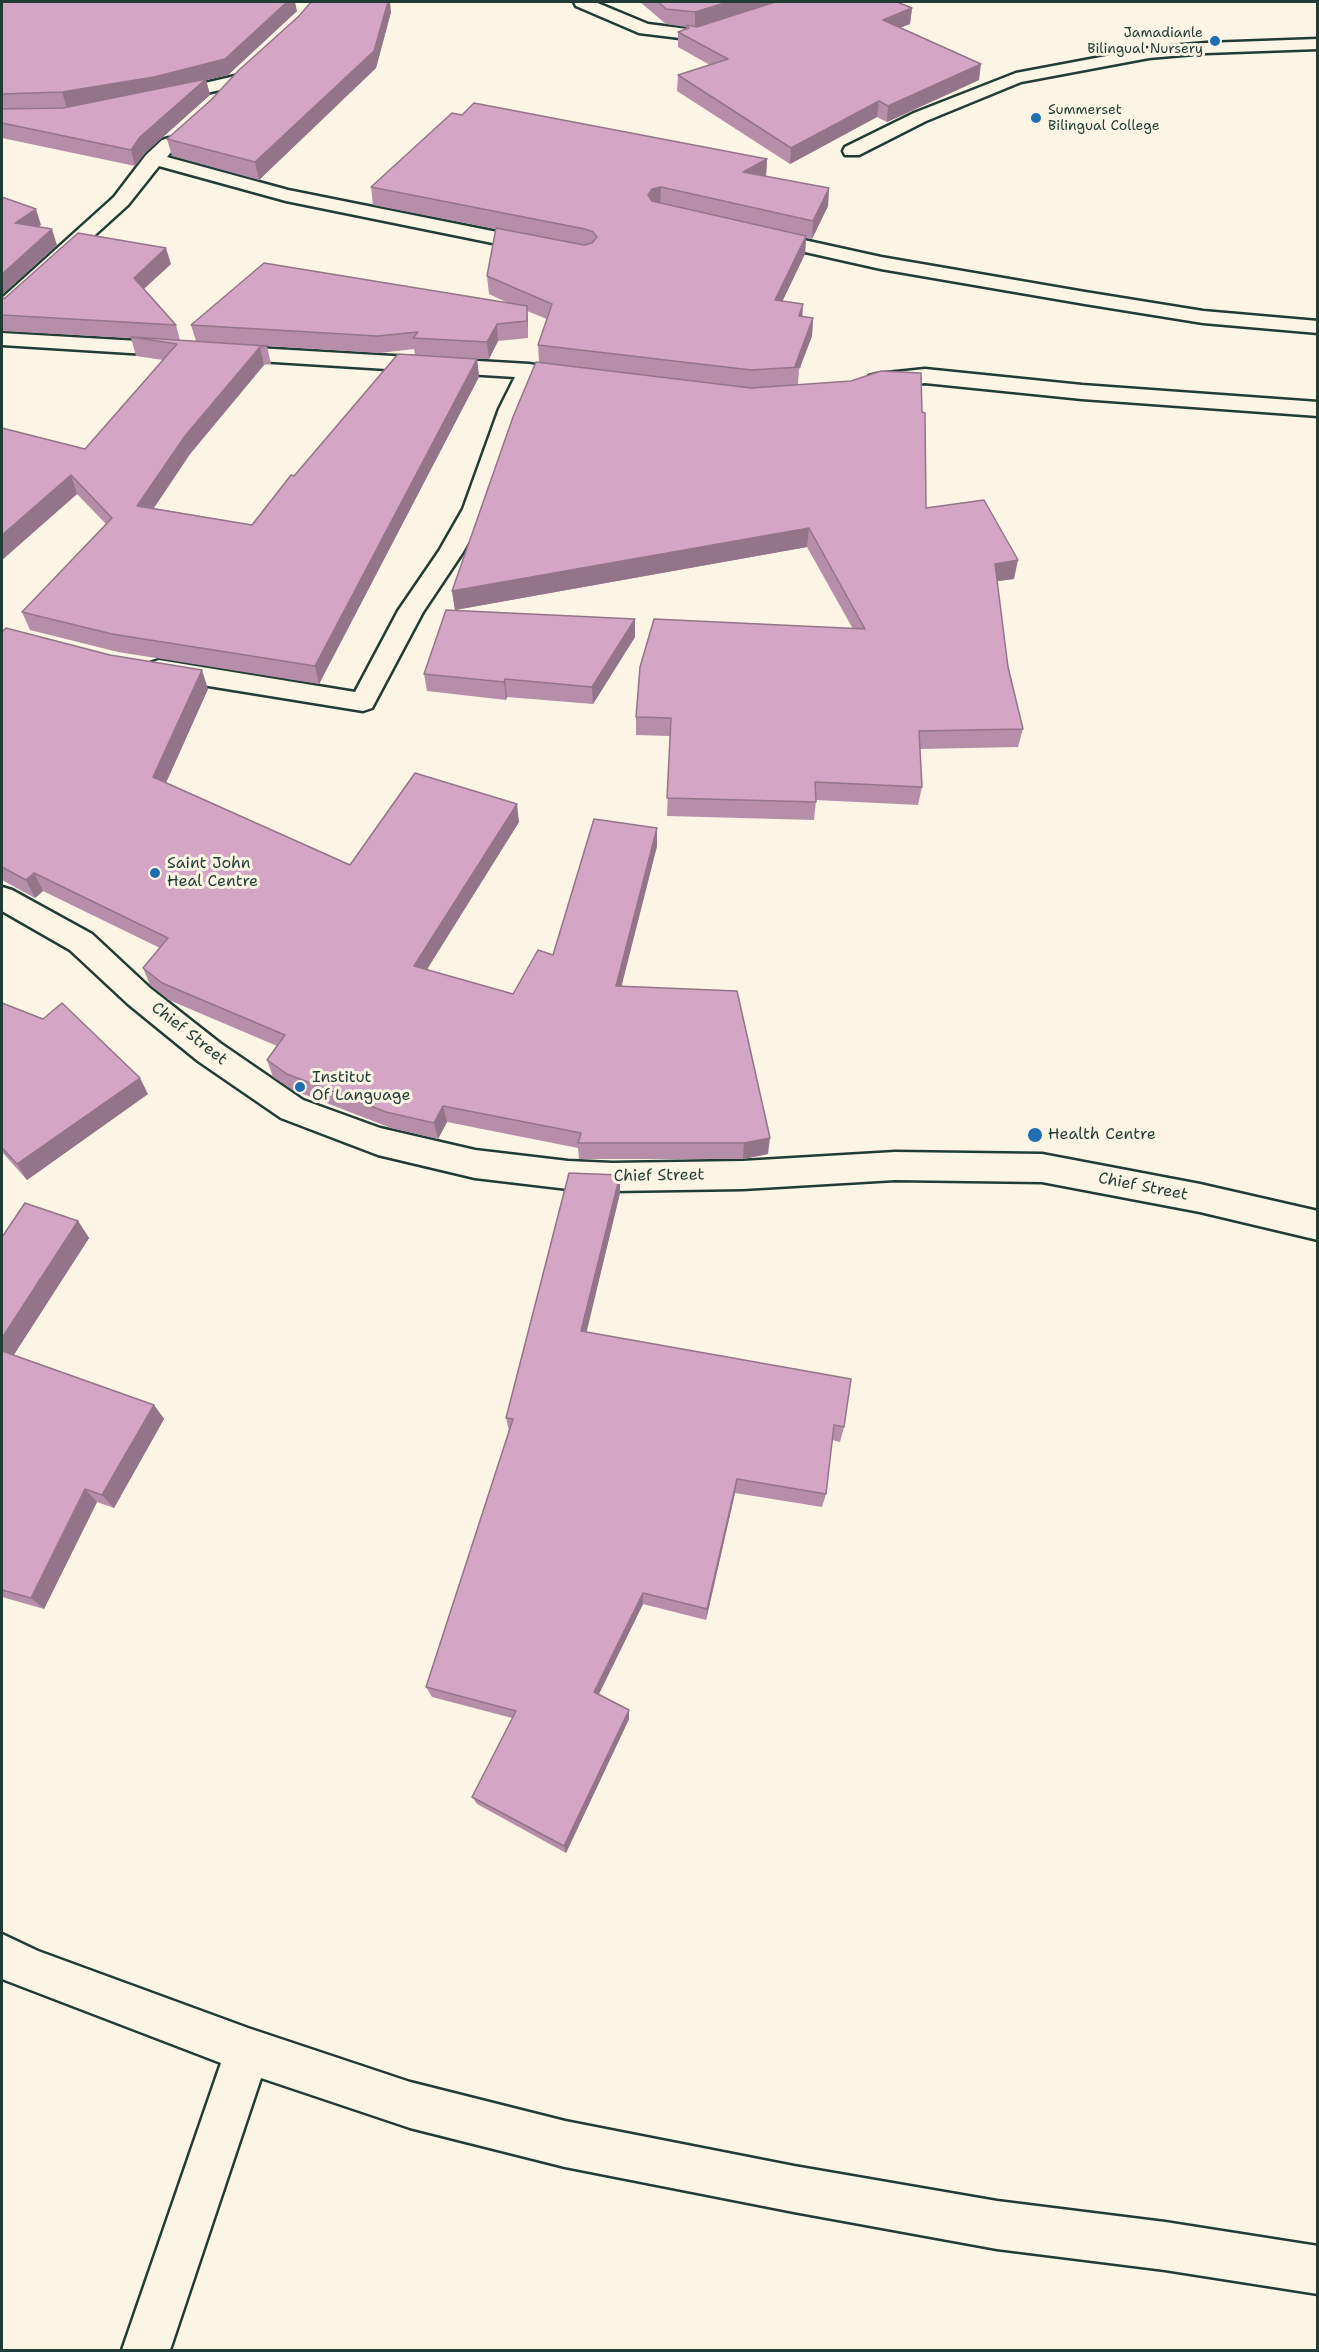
<!DOCTYPE html>
<style>
body{margin:0}
#map{position:relative;width:1319px;height:2352px;overflow:hidden;background:#fcf5e5;font-family:"Shantell Sans",sans-serif}
canvas{display:block}
.frame{position:absolute;inset:0;border:3px solid #1f3d34;pointer-events:none}
</style>
<div id="map">
<canvas width="1319" height="2352"></canvas>
<div class="frame"></div>
</div>
<script>
const ctx = document.querySelector('canvas').getContext('2d');
ctx.lineJoin = 'round';
function stroke(path, color, width, dash) {
  ctx.strokeStyle = color;
  ctx.lineWidth = width;
  ctx.lineCap = dash ? 'butt' : 'round';
  ctx.setLineDash(dash || []);
  ctx.stroke(path);
}
function paint(path, color) {
  ctx.fillStyle = color;
  ctx.fill(path, 'evenodd');
}
function write(font, color, halo, rows, align = 'center') {
  ctx.font = font + ' "Shantell Sans",sans-serif';
  ctx.lineWidth = 6;
  ctx.setLineDash([]);
  ctx.textBaseline = 'middle';
  ctx.strokeStyle = halo;
  ctx.fillStyle = color;
  for (const [text, x, y, turn = 0] of rows) {
    ctx.save();
    ctx.translate(x, y);
    ctx.rotate((+turn || 0) * Math.PI / 180);
    ctx.textAlign = isNaN(turn) ? turn : align;
    if (halo) ctx.strokeText(text, 0, 0);
    ctx.fillText(text, 0, 0);
    ctx.restore();
  }
}
const street = new Path2D(`
 M574,2H595L648,24L695,30L780,2H803L801,6L696,40L639,33L576,6Z
 M1318,39V49L1206,53L1149,58L1021,82L926,121L859,155H845L843,151L845,147L914,113L1016,73L1149,48L1206,43Z
 M235,76L241,77L244,81L241,85L164,103L158,102L155,98L158,94Z
 M169,138L176,140L178,144L167,157L288,190L537,240L544,242L547,246L544,250L537,252L286,201L159,166L128,205L9,313L2,315V298L114,197L146,155L162,140Z
 M763,231L881,257L1085,292L1203,311L1318,321V333L1203,323L1085,304L881,269L756,241L753,237L756,233Z
 M2,333L529,364L584,372L587,377L584,382L576,384L536,378L521,409L487,509L463,552L423,612L372,708L363,711L159,678L150,675L146,669L150,663L159,660L355,692L398,611L439,551L463,509L499,409L515,377L2,345Z
 M925,369L1082,385L1318,402V416L1082,399L925,383L877,388L869,386L866,381L869,376L877,374Z
 M2,887L12,890L92,934L150,988L220,1043L303,1100L380,1128L475,1150L568,1161L612,1163L743,1161L895,1152L1042,1154L1200,1184L1318,1211V1240L1200,1212L1042,1182L895,1180L743,1189L612,1191L568,1189L475,1178L378,1155L281,1118L198,1061L128,1004L70,950L2,911Z
 M2,1934L38,1951L248,2028L410,2082L565,2121L794,2166L997,2201L1165,2222L1318,2246V2294L1165,2270L997,2249L794,2212L565,2167L410,2128L261,2078L170,2350H122L221,2063L2,1979Z`);
stroke(street, '#1f3d34', 5);
paint(street, '#fcf5e5');
paint(new Path2D(`
 M2,2L297,11L228,75L206,80L210,95L145,153L135,166L2,138Z
 M640,2H899L912,8L910,24L900,28L979,80L887,122L877,117L790,164L677,91L678,75L710,65L678,47V32L686,29V27L666,24Z
 M391,12L376,68L259,180L172,156L167,139L211,100Z
 M462,115L767,159L766,177L829,188L828,206L812,239L806,238L805,254L782,301L802,317L813,318L812,336L799,370L798,384L922,412L926,508L1014,579L997,581L1008,667L1023,729L1018,747L920,749L922,787L918,805L816,800L814,820L667,816L670,736L636,735V717L853,629L807,547L455,610L452,591L539,362L538,345L547,319L527,311L528,338L498,341L489,359H477L479,377L319,684L118,652L30,630L22,612L106,524L77,494L2,560V428L85,449L163,360L136,356L131,338L2,331V333V299L171,264L144,289L176,325L180,340L196,341L191,325L508,303L489,294L487,276L496,229L373,205L371,187ZM267,346L380,353L414,349L415,355L294,476L252,525L154,508L190,454L264,365L271,364Z
 M2,632L208,689L166,783L350,865L519,822L426,970L513,994L553,955L657,828V846L621,987L768,1154L743,1159H579L578,1148L447,1122L438,1139L391,1128L293,1090L273,1077L267,1060L277,1046L169,1000L150,985L143,968L160,948L43,891L35,898L2,880Z
 M635,637L593,704L507,697L506,700L427,691L424,674Z
 M2,1003L148,1094L27,1180L2,1152Z
 M620,1193L586,1332L844,1427L840,1442L832,1440L826,1494L822,1507L735,1493L706,1620L643,1604L599,1694L629,1710V1719L566,1853L477,1804L472,1797L512,1718L432,1697L426,1687L509,1431L506,1418Z
 M78,1221L89,1238L13,1356L154,1405L164,1419L114,1508L97,1502L44,1609L2,1597V1237Z`), '#b68ea9');
paint(new Path2D(`
 M287,2H295L297,11L228,75L206,80L210,95L145,153L135,166L131,150L67,108L62,92Z
 M388,2H390L391,12L376,68L259,180L255,162Z
 M728,2H774L695,28V12Z
 M912,8L910,24L881,35L883,20Z
 M981,64L979,80L887,122L888,106Z
 M879,101L877,117L790,164L791,148Z
 M767,159L766,177L743,172Z
 M661,187L660,205L652,207L648,195L652,189Z
 M829,188L828,206L812,239L813,221Z
 M36,209L41,225L20,239L15,223Z
 M52,229L57,245L2,295V274Z
 M806,236L805,254L774,319L775,300Z
 M166,248L171,264L138,294L134,278Z
 M803,304L802,322L799,316Z
 M527,306L528,323V338L527,321Z
 M813,318L812,336L799,370L800,367H795Z
 M497,324L498,341L489,359L487,342Z
 M260,347L264,365L190,454L143,524L137,506L185,436Z
 M477,359L479,377L319,684L315,666Z
 M71,475L77,494L2,560V535Z
 M809,528L807,547L455,610L452,591Z
 M1018,560L1014,579L991,582L995,564Z
 M635,619V637L593,704L592,687Z
 M202,670L208,689L160,796L153,777Z
 M505,679L507,697L506,700L504,682Z
 M517,804L519,822L418,984L414,966Z
 M657,828V846L617,1004L616,986Z
 M34,873L43,891L35,898L26,880Z
 M140,1078L148,1094L27,1180L17,1164Z
 M443,1106L447,1122L438,1139L434,1123Z
 M770,1138L768,1154L743,1159L744,1143Z
 M620,1175V1193L583,1347L581,1331Z
 M78,1221L89,1238L8,1364L2,1357V1338Z
 M154,1405L164,1419L114,1508L102,1495Z
 M737,1479L735,1493L706,1620L707,1609Z
 M85,1489L97,1502L44,1609L31,1598Z
 M643,1593V1604L595,1702L594,1692Z
 M629,1710V1719L566,1853L564,1846Z`), '#947489');
const building = new Path2D(`
 M2,2H287L225,59L154,77L62,92L2,94Z
 M311,2H388L374,51L255,162L167,139L211,100L239,70L299,16Z
 M658,2H728L695,12L666,9Z
 M775,2H897L912,8L883,20L981,64L888,106L879,101L791,148L678,75L728,59L678,32L689,28L686,25L697,27Z
 M206,79L140,137L131,150L2,123V109L63,108Z
 M474,103L767,159L743,172L829,188L813,221L661,187L652,189L648,195L652,201L806,236L775,300L803,304L799,316L813,318L795,366L800,367L751,370L538,345L552,304L487,276L496,228L584,245L592,243L597,237L593,232L585,229L371,187L452,113L462,115Z
 M2,197L36,209L15,223L52,229L2,274Z
 M78,233L166,248L134,278L176,325L2,315V299L5,298Z
 M264,263L527,306V321L497,324L487,342L413,338L418,332L377,336L191,325Z
 M131,337L267,346L260,347L185,436L137,506L252,525L291,475L294,476L398,354L477,359L315,666L112,634L22,612L112,518L71,475L2,535V428L85,449L177,344Z
 M536,362L751,388L851,381L881,371L921,373L922,412L925,413L926,508L984,500L1018,560L995,564L1008,667L1023,729L919,731L922,787L815,782L816,802L667,798L671,718L636,717L640,667L654,619L865,629L809,528L452,591L513,417Z
 M446,610L635,619L592,687L505,679L504,682L424,674Z
 M6,628L110,655L202,670L153,777L350,865L415,773L517,804L414,966L513,994L538,950L553,955L594,819L657,828L616,986L737,991L770,1138L744,1143H578L581,1133L443,1106L434,1123L386,1112L287,1074L267,1060L285,1035L162,983L143,968L168,938L34,873L26,880L2,867V632Z
 M2,1003L43,1019L62,1003L140,1078L17,1164L2,1148Z
 M569,1173L620,1175L581,1331L851,1379L844,1427L834,1425L826,1494L737,1479L707,1609L643,1593L594,1692L629,1710L564,1846L472,1797L516,1711L426,1687L513,1419L506,1418Z
 M25,1203L78,1221L2,1338V1237Z
 M2,1351L154,1405L102,1495L85,1489L31,1598L2,1590Z`);
paint(building, '#d4a5c4');
stroke(building, '#947489', 1.5);
for (const [x, y, r, color] of [
 [1215,41,6,"#1f6fb2"],
 [1036,118,6,"#1f6fb2"],
 [155,873,6,"#1f6fb2"],
 [300,1087,6,"#1f6fb2"],
 [1035,1135,8,"#1f6fb2"]
]) {
  const dot = new Path2D();
  dot.arc(x, y, r, 0, 2 * Math.PI);
  ctx.fillStyle = color;
  ctx.fill(dot);
  stroke(dot, '#fcf5e5', 2);
}
write('14px', '#1f3d34', '#fcf5e5', [
 ["Jamadianle",1203,33],
 ["Bilingual Nursery",1203,49],
 ["Summerset",1048,110,"left"],
 ["Bilingual College",1048,126,"left"]
], 'right');
write('16px', '#1f3d34', '#fcf5e5', [
 ["Saint John",167,864],
 ["Heal Centre",167,882],
 ["Institut",312,1078],
 ["Of Language",312,1096],
 ["Health Centre",1048,1135]
], 'left');
write('16px', '#1f3d34', '#fcf5e5', [
 ["Chief Street",189,1034,38],
 ["Chief Street",659,1176,-1],
 ["Chief Street",1143,1187,11]
]);
</script>
